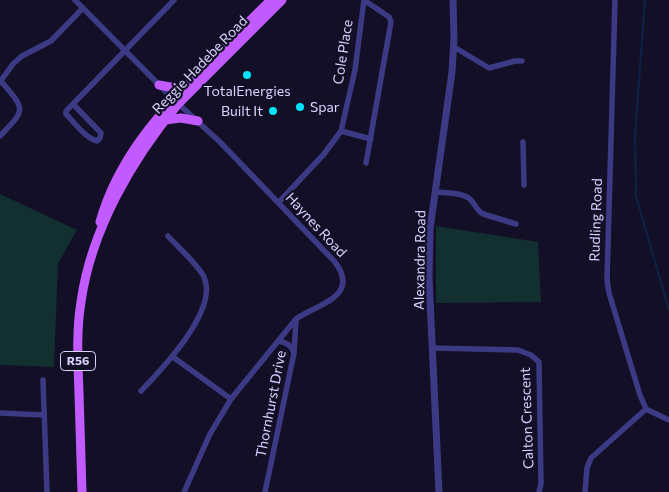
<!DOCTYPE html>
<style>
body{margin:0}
canvas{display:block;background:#130f26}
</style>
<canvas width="669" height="492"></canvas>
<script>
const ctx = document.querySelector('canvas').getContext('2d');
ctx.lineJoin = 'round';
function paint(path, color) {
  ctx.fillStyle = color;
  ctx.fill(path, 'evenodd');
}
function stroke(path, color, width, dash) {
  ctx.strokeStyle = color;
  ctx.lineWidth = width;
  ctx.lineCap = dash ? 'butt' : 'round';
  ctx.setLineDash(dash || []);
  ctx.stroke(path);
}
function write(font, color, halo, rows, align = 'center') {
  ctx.font = font + ' Commissioner,sans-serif';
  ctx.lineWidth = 4.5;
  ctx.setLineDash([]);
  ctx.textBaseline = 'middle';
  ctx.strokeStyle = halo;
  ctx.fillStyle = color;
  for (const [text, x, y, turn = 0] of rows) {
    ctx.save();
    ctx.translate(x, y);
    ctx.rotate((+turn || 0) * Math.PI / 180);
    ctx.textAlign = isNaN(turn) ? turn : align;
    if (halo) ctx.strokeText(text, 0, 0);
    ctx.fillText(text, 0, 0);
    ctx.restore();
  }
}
paint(new Path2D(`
 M0,194L77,230L58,263L54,367L0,365Z
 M436,226L538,242L541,302L436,303Z`), '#12302f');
stroke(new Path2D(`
 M645,0L635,135L636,196L669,310`), '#0c2248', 2);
stroke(new Path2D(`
 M75,0L173,99L220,142L335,262C361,297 317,304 296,319L231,399L210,434L184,492
 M615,0L607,280L609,293L640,395L646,409L669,420
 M454,47L489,68L515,61H522
 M0,82L13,64L22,56L51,41L83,8
 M73,104L101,133L100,138L97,141C85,138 74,122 66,114V111L73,104L174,0
 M341,131L371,139
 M0,136C27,108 25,110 1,81
 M523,142L524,185
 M435,192C445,193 462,192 470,199C475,204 477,211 483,214L516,224
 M279,202L324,154L341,131L355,70L364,0L389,17L391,22L366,163
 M279,341C287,343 291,345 294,353
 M432,348L518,350L531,355L539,362L541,484L539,492
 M173,357L231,399
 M43,380L47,492
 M141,391C162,369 219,310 204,277C199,266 177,246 168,236
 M0,413L44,415
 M265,492L294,353L296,320
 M585,492L587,468L591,458L646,409`), '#3d3a85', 5.5);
stroke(new Path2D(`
 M439,492L429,278L430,229L452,72L454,38L453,0`), '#3d3a85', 7);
stroke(new Path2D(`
 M159,85L176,88L185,87
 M165,120L181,118L198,121
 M100,222C118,158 161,111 207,65C228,43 249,21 271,0
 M82,492C81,459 80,426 79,393C78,363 76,332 81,302C91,230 132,159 178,104L282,0`), '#c25bff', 9);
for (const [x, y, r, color] of [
 [247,75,5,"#00e5ff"],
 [300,107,5,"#00e5ff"],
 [273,111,5,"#00e5ff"]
]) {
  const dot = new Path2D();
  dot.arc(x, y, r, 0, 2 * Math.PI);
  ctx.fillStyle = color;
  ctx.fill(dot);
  stroke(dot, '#130f26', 2);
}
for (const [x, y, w] of [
 [78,361,35]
]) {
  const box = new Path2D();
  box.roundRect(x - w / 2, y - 9.5, w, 19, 4);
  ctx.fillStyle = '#130f26';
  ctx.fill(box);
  stroke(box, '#d9d4ff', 1);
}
write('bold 12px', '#d9d4ff', null, [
 ["R56",78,361]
]);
write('14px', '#d9d4ff', '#130f26', [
 ["Cole Place",343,52,-81],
 ["Reggie Hadebe Road",200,65,-46],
 ["Rudling Road",596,220,-88],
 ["Haynes Road",316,225,47],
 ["Alexandra Road",420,260,-89],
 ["Thornhurst Drive",271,404,-79],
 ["Calton Crescent",527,418,-92]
]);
write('14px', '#d9d4ff', '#130f26', [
 ["TotalEnergies",247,91],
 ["Spar",310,107,"left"],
 ["Built It",263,111,"right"]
]);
</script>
